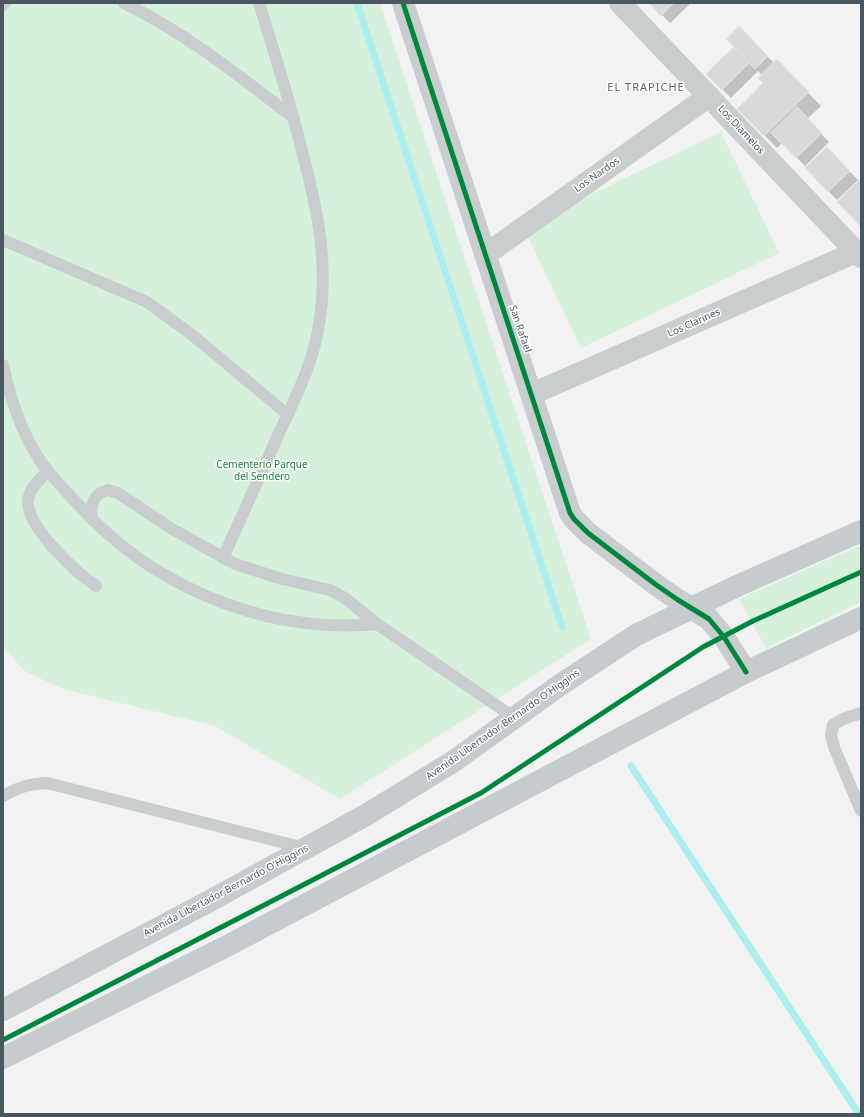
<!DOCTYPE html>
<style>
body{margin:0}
#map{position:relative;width:864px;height:1117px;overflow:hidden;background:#f2f2f2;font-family:"Noto Sans",sans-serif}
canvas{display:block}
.frame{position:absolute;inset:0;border:4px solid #48585e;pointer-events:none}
</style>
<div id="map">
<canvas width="864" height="1117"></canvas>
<div class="frame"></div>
</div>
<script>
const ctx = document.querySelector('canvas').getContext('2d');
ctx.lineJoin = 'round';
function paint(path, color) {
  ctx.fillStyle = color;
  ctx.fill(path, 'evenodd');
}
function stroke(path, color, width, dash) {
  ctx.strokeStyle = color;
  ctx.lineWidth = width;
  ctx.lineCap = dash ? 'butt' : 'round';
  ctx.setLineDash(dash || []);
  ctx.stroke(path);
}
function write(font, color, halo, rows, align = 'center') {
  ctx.font = font + ' "Noto Sans",sans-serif';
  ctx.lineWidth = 3;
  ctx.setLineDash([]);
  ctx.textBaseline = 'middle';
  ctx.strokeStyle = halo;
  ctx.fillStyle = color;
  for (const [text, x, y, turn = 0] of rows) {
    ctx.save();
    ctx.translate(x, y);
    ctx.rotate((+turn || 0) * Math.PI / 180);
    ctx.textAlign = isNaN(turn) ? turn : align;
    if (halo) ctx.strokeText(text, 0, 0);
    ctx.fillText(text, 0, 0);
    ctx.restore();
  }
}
paint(new Path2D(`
 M3,3H380L591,639L340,799L215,726L63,689L24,671L3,646Z
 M721,132L779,253L581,348L523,227Z
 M861,545V602L766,648L739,599Z`), '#d6f1db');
paint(new Path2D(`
 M650,3H691L670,23Z
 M739,28L774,63L777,61L821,106L807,119L829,142L805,166L782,143L777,148L738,109L764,83L762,75L758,71L731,98L707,74L735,47Z
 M827,148L858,180L837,200L806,168Z`), '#0003');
stroke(new Path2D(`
 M357,3L562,627
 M631,766L859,1114`), '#abeeee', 7);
const building = new Path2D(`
 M649,3H674L661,16Z
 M739,26L768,56L755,69L726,39Z
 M734,47L749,63L722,90L706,74Z
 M777,59L809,92L764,136L737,109L763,83L758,78Z
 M797,107L822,133L796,158L771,133Z
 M827,147L850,171L828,192L805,168Z
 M859,180L861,182V227L837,202Z`);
paint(building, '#d8dada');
stroke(building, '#e3e4e5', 1);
stroke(new Path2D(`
 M124,3C186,33 239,76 294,118
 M3,5L5,3
 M3,240L147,302L191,334L287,414
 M3,365C10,398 22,434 41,462C56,482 74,500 92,519
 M48,471C40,479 29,489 28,501C27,528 76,572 96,586
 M108,490L118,493L172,529L235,564L282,579L330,590L345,598L377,624C273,634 165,592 92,519C90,504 93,494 108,490Z
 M223,558C242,516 261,473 280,431C295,399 312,365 318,330C330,267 318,211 302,151C290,101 274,52 259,3
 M377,624L515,718
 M861,713L843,719L833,725L831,735L834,747L861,811
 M3,796C19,787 29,784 47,783L305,848`), '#c9cdcd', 12);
stroke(new Path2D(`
 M620,3L861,257
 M485,255L709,96
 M532,394L856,252`), '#c9cdcd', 22);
stroke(new Path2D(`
 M403,3L570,513L574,519L588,533L655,584L678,600L709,619L724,637L746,672`), '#c9cdcd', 22);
stroke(new Path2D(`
 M3,1010L206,903L366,815L454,761L560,685L636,635L737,586L861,531
 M3,1058L227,946L746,672L861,618`), '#c6cbcd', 22);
stroke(new Path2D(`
 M403,3L570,513L574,519L588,533L655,584L678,600L709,619L724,637L746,672
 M3,1040L481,793L703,647L753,621L861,572`), '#00873e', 5);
write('10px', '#48585e', '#fff', [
 ["Los Diamelos",741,130,47],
 ["Los Nardos",597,175,-35],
 ["Los Clarines",694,323,-24],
 ["San Rafael",520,329,71],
 ["Avenida Libertador Bernardo O'Higgins",503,725,-35],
 ["Avenida Libertador Bernardo O'Higgins",226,891,-28]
]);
write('10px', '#178136', '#fff', [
 ["Cementerio Parque",262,465],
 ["del Sendero",262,477]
]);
ctx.letterSpacing = '1px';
write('11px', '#5d6366', '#fff', [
 ["EL TRAPICHE",646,88]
]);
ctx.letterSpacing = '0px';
</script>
